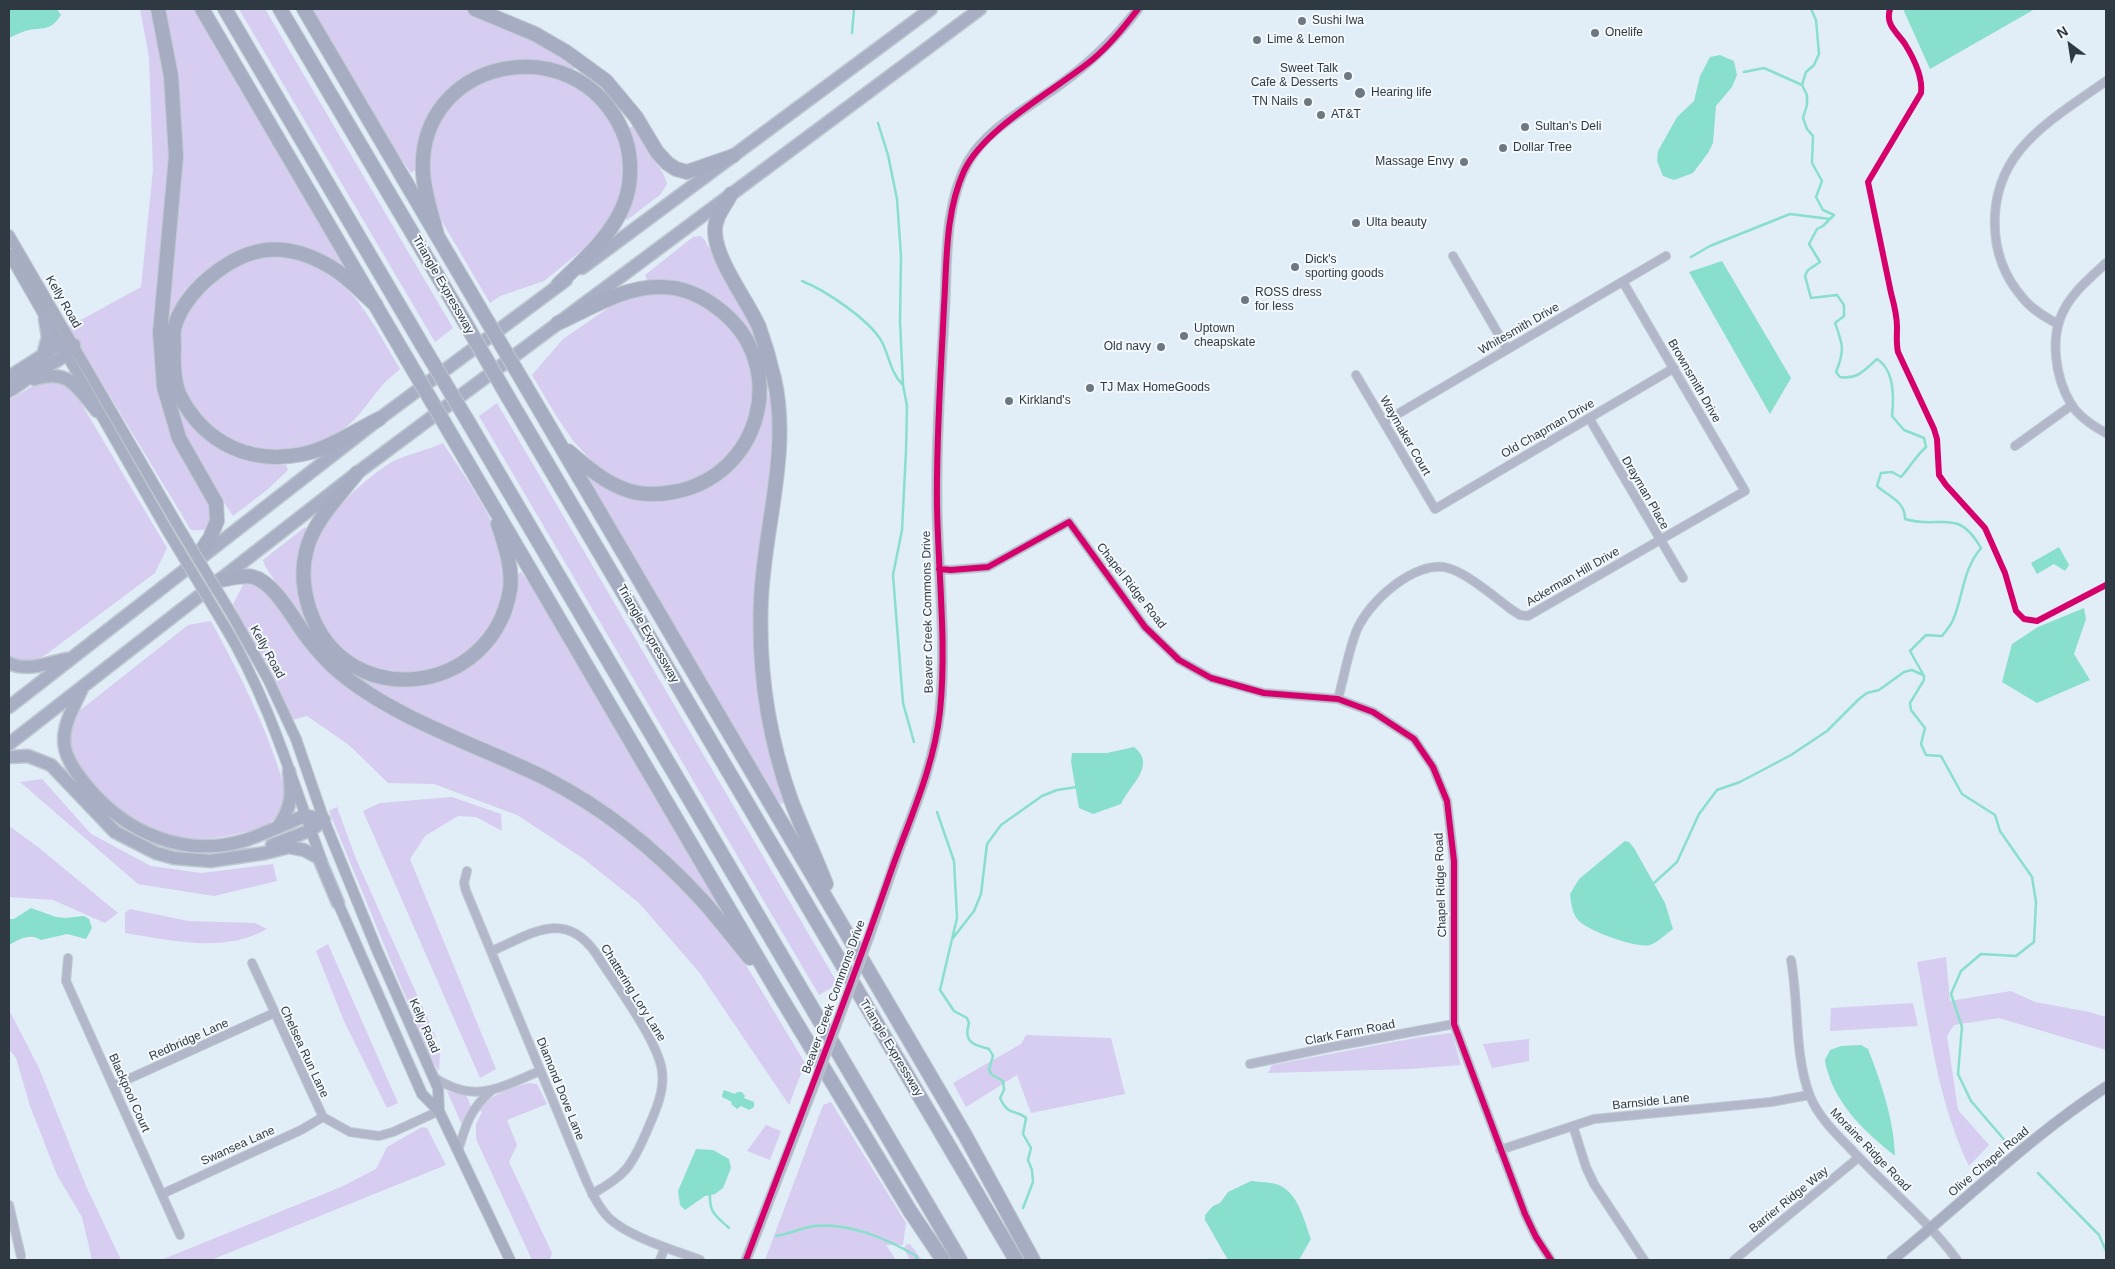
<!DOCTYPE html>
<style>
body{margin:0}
#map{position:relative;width:2115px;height:1269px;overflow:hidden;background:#e1edf7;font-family:Helvetica,sans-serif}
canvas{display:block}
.frame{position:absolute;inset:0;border:10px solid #2f3941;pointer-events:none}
.north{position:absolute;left:2045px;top:20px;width:50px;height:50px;-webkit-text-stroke:4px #f4f9fd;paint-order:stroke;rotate:329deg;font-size:14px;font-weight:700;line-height:20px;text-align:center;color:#2f3941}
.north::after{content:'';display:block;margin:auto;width:18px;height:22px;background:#2f3941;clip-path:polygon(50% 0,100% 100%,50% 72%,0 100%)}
</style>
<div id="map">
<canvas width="2115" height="1269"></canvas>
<div class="frame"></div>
<div class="north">N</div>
</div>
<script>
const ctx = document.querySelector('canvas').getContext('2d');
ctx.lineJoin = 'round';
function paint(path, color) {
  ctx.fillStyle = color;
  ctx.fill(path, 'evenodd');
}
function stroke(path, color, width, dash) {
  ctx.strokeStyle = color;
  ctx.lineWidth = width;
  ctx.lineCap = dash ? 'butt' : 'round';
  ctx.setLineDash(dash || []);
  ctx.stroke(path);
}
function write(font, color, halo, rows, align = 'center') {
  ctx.font = font + ' Helvetica,sans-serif';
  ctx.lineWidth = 4;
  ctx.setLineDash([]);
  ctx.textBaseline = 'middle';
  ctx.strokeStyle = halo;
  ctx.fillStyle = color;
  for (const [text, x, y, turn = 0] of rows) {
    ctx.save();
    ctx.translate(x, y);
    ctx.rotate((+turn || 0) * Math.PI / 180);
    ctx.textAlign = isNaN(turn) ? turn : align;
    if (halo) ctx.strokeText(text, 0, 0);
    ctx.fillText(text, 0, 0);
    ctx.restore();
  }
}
paint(new Path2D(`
 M140,9H152L168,95L169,159L159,391L209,504C212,524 214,532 191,530L68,327L141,287L153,170L149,57Z
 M164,9H195L347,266L342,269L313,251L226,257L199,277L182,298L165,332L178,83L171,41Z
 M239,9H265L453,328L435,342Z
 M309,9H464L529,37L576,66L573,70L537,60H514L492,65L472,73L425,126L417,151L416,170L411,173L382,131Z
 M547,72L588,92L616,127L624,153L625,180L619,204L608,223L591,243L544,281L500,296L490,303L440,218L431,192L427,165L432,138L443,115L460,96L498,74Z
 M633,126L664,175L667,184L661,194L627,220L625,217L628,129Z
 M700,236L704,239L738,298L757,339L754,340C728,297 696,283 647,280L645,275L693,237Z
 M278,256C288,258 300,258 309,262C353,279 377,331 400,369C394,375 386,380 381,387C362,409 358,422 330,437C319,444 301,452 288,453C280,454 249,450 242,448C236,446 207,425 202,420C196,414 189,402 185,394C159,340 198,270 256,258C263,256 271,257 278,256Z
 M678,293L720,314L748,352L755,392L745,434L718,467L681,486L645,488L627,484L611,476L591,460L574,442L557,417L532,375L563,339L611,306L638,294Z
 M53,381L67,384L78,398L167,548L155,573L44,656L28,662L9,657V400L36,384Z
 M770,394L774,434L772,464L755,612L786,801L781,804L763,780L586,479L591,477C608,482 625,487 643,492C649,494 658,498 665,499C676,499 689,494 698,490C739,473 760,437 765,395Z
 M497,403L838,984L819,995L479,416Z
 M179,406C203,446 239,466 286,465L288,470L267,490L233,516L194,457L174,407Z
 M443,443C461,472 492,512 500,545C510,588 500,637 459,660C451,664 441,666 433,668C417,673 402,677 385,673C356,668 329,645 319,617C315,607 308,593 308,582C307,565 311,549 318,534C328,512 369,476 390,463C406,454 426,451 443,443Z
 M305,527L307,530C299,566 292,591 309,626L306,628L265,566L263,560Z
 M521,572L544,603L724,910L721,913L535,767L402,707L357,679L359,676C370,680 380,684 392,686C435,692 489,666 505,624C511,609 512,591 516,575Z
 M244,583L264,588L330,672L576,803L627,839L667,872L706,912L737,950L805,1063L789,1105L699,972L639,903L584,859L517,815L434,784L388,783L349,745L307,716L292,720L253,640L233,604Z
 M211,621C238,671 264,722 281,776C283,783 287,792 286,798C283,819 264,828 245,832C224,837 203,841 182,838C142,832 76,787 71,745C69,732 73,723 78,712L188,625Z
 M42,779L91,834L151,866L202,873L273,864L277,881L214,896L138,884L20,782Z
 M452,797L501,814L502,831L476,817L458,816L425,836L410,859L496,1069L480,1078L363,811L380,803Z
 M337,807L356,859L436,1037L430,1041L433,1052L440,1053L439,1071L432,1061L329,811Z
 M9,826L38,847L118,913L105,923L53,900L9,897Z
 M130,909L188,921L255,923L267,929C224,953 176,941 130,934L125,933V913Z
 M328,944L398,1103L387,1108L344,1021L316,951Z
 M1946,957L1950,1001L2011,991L2035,1002L2089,1012L2106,1017V1050L1999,1018L1954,1025L1947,1036L1958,1110L1989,1145L1969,1166C1938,1102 1930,1031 1917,962Z
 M1913,1003L1918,1026L1830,1031L1831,1008Z
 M9,1010L39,1068L86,1186L121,1260H92L82,1217L57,1175L30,1106L16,1058L9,1049Z
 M1452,1033L1461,1065L1410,1069L1268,1073L1272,1065L1420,1037Z
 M1026,1035L1111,1038L1125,1094L1031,1113L1017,1075L966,1107L953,1083L1021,1044Z
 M1529,1039V1061L1492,1068L1483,1044Z
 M529,1083L537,1084L547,1104L507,1120L517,1145L509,1162L552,1253L550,1260H532L476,1139V1124L482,1112L478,1109C490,1095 511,1087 529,1083Z
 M447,1091L466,1095L471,1106L462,1125Z
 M831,1102L906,1223L903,1245H886L896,1260H765L823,1105Z
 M766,1125L781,1131L770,1160L747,1151Z
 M422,1127L427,1128L446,1165L211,1260H161L341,1187L376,1169L387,1147Z
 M910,1244L922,1260H910L904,1248L906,1245Z`), '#d7cdf1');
paint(new Path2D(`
 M9,9H57L61,15C49,33 43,26 25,31C19,33 14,36 9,38Z
 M1903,9H2035L1930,69Z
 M1720,55L1734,61L1737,75L1732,87L1716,106L1713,143L1708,153L1693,173L1674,180L1663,176L1657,161L1658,151L1677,117L1694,101L1700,76L1710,57Z
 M1722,261L1791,378L1770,414L1689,272Z
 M2059,547L2069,565L2065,571L2054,564L2037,574L2031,563Z
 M2084,608L2086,619L2074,654L2090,680L2037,703L2002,682L2012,644L2038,627Z
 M1134,747C1158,765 1128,787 1121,804L1093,814L1079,808L1071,762L1072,753H1107Z
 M1625,841L1629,842L1634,848L1665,903L1673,929C1666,934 1658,942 1650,945C1637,949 1586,930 1578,920C1572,913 1571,903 1570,894L1579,879Z
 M31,908L56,917L65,918L84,916L89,919L92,928L86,939L67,934L41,940C30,933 20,939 9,945V919H14Z
 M1861,1045L1868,1049C1881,1082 1894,1120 1895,1156C1868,1134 1843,1112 1830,1079C1829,1074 1825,1066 1825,1060C1826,1057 1829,1053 1830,1050L1841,1046Z
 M724,1090L735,1094L737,1092H742L745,1096L744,1098L754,1102V1107L749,1110L741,1106L737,1109L731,1104L732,1102L722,1097V1095Z
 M696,1149L713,1150L729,1159L731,1168L723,1188L715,1194L705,1196L685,1210L680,1205L678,1191Z
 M1251,1181C1259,1182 1271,1182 1279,1185C1299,1194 1304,1221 1311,1239L1299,1260H1228C1220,1247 1213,1233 1205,1220V1215L1213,1206L1220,1203L1228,1192Z`), '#88dfcc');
stroke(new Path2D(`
 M1811,9L1816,20L1819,54L1814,65L1806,72L1802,85L1807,95V105L1803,118L1807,129L1813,136L1812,163L1822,181L1816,197L1823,210L1834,215L1823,226L1817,229L1809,244L1820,262L1808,270L1805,276L1811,298L1837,295L1844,305V316L1835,323C1843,345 1845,350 1836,372L1840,377C1857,380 1865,370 1877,359C1895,370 1894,398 1892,416L1904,430L1924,438L1926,447C1916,456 1910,467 1901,477L1892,472L1881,473L1877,486C1889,497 1905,501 1905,519C1941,530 1957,506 1981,548C1962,571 1964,594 1953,620C1951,625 1946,631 1942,636L1926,635L1910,651L1924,676V680L1910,703L1911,710L1925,728L1921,744L1926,755L1941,756L1962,794L1995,815L2000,831L2032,877L2036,902L2034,942L2016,956L1981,954L1961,971L1951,994L1962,1027L1958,1074L1971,1101L2007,1143
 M852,33L854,9
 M1744,72L1764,68L1802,85
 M878,123L888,155L897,199L901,256L900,321L903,385L907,406L906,451L902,530L893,575L903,703L914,742
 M1691,257L1710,246L1790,214L1830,219
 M802,281C825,290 870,320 882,342C889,356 891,373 902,384
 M937,812L954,861L957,918L940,990L954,1011L967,1018L969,1023C963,1042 973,1045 989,1049L993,1056L989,1069L991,1074L1003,1081L1004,1090L1000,1098C1009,1117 1014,1108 1026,1118L1023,1134L1031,1148L1028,1160L1032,1170L1033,1182L1023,1208
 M1654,883L1677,862L1699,814L1717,790L1740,782L1791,755L1827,731L1859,699L1867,693L1879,690L1904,672L1912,670L1923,675
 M953,938L974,911L981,894L987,844L1001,825L1042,796L1057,790L1077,787
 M2038,1173L2099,1235L2106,1251
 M710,1193C709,1213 715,1215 729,1228
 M776,1236C789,1234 801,1228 814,1226C848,1222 888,1239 916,1256L917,1260
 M1207,1260H1219`), '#88dfcc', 2.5);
const minor = new Path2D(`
 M1453,256L1507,349
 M2106,263C2091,277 2075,290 2065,308C2049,336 2055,377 2071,404C2079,417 2093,426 2106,433
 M2058,324C2045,317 2031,309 2022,297C1986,255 1986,192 2020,150C2043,122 2077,102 2106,81
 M1356,375L1435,509L1674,368
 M1589,418L1683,578
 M1384,422L1666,256
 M2015,446L2072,405
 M939,569L951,570L988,567L1069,522L1145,627L1179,660L1211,678L1264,693L1338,699L1373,712L1414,739L1433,767L1447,801L1454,861V1024L1525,1214L1536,1237L1551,1260
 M1338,699C1344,677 1348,653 1356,632C1367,603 1415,559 1448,568C1467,573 1496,598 1512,610L1520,615L1528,616L1745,491L1623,282
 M467,871L464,883L466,891L585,1178C591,1192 598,1207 609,1218C629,1237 674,1250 700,1260
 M492,951C531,934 564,909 595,952C613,981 658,1040 662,1071C665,1093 654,1114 646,1133C631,1167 625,1176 592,1194
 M68,958L66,981L180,1235
 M1791,960C1799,1003 1794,1056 1810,1096C1818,1116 1834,1132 1849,1147C1884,1185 1926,1218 1957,1260
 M252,963L323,1117L350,1132L379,1136L393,1132L439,1111
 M1250,1064L1331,1047L1454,1024
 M432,1076C474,1105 498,1088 540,1071
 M113,1086L274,1013
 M1573,1126L1586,1167L1594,1184L1644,1260
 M1500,1150L1594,1119L1771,1102L1809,1095
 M458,1151C466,1124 470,1109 492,1090
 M162,1194L301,1130L323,1117
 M9,1205L21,1256
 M660,1260L665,1247
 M1734,1260L1858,1158`);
const tertiary = new Path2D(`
 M870,934C880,905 890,876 900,847C917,803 935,758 940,710C947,643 938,573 937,506C936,438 941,370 945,302C947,256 945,204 968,162C988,127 1030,107 1062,83C1091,62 1116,38 1138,9
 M746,1260L816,1080`);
const secondary = new Path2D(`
 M9,235L177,524
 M9,254L168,532
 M234,618L268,679L296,739L324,820L377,950L438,1088L439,1111
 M224,625C269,699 292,781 322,861
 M335,896L422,1094L439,1111L510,1260
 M1892,1260C1963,1203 2029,1137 2106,1087`);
const trunk = new Path2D(`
 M582,268L931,9
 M43,355L48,337L45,319
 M9,377L60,344L74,345C63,361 50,363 35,373C26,379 18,386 9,391
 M34,379C70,368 77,388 97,411
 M9,663C27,672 48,663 66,659
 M81,691C60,733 55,748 87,786C126,833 185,859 246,840C260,835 274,829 288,823C293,821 300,817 306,816C311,816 319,819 324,820
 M9,707L379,419L566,280
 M9,744L357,473L980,9
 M9,757L28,756L51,765L115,832L156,853L174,858L210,861L265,853L289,847L304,850L319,858L338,903
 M278,827C292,806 292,796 289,771
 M272,845L311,830L324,820`);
const motorway = new Path2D(`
 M158,9L171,76L176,156L160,333L164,387L179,438L216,503L217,521L210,538L194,562
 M202,9L407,359
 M225,9L424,348
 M280,9L463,319
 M304,9L479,307
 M475,9L535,34L566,52L606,81L636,117L657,152L667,163L676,169L687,172L733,156
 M731,194C725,206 714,218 715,232C716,261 747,300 759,327C765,344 770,361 774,378C791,451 764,527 761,600C758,668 768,736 791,800C802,829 815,856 826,884
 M437,235C432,215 424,193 423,172C417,59 574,25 622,130C632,152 633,181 624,204C611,237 582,261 558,285
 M376,305C361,292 346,275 329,266C280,238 242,247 202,284C190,296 178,312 174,329C173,334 174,341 174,347C173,362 174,383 180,396C205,444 251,465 303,454C328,449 357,430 379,419
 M558,323C591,308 625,286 661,287C683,287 704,297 720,310C791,365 761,477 673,492C657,495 639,495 624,489C603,481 586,466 568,451
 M525,385L965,1135L1033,1260
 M508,397L1016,1260
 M470,425L960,1260
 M453,438L780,996L910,1211L943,1260
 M357,473C339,496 312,523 306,552C301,572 304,593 310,611C346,714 492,696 510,590C513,568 505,545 498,524
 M220,580C230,579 243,574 253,577C276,583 295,623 310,641C318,651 328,663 338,671C394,719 478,745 545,778C604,808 658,852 702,900C719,919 734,939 750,958`);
stroke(minor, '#bfc9d1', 10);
stroke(tertiary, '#bfc9d1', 11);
stroke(secondary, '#bfc9d1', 12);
stroke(trunk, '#bfc9d1', 15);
stroke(motorway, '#bfc9d1', 16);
stroke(minor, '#b2b8ca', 8);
stroke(tertiary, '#b2b8ca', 9);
stroke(secondary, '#a8aec2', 10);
stroke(trunk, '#a8aec4', 12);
stroke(motorway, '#a6acc1', 14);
const tertiaryBridge = new Path2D(`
 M816,1080L870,934`);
const secondaryBridge = new Path2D(`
 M177,524L234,618
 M168,532L224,625`);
const motorwayBridge = new Path2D(`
 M479,307L525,385
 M463,319L508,397
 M424,348L470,425
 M407,359L453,438`);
stroke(tertiaryBridge, '#bfc9d1', 11, []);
stroke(secondaryBridge, '#bfc9d1', 12, []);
stroke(motorwayBridge, '#bfc9d1', 16, []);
stroke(tertiaryBridge, '#b2b8ca', 9);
stroke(secondaryBridge, '#a8aec2', 10);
stroke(motorwayBridge, '#a6acc1', 14);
stroke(new Path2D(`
 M1890,9C1885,25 1897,32 1905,44C1913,57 1923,77 1921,93L1868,182L1891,293C1894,304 1897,315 1897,327C1897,336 1896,343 1898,352L1934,429L1937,439L1939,475L1946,485L1985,528L2005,573L2016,611L2024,619L2037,621L2106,585
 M939,569L951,570L988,567L1069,522L1145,627L1179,660L1211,678L1264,693L1338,699L1373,712L1414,739L1433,767L1447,801L1454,861V1024L1525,1214L1536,1237L1551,1260
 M746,1260C794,1132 845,1004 890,874C909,820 934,768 940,711C947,644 938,572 937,505C936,439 941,372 944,306C947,261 945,213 964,171C984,128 1054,91 1092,60C1110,45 1124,27 1138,9`), '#d6006c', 6);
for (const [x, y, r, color] of [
 [1302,21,5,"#6d7881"],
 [1595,33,5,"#6d7881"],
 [1257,40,5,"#6d7881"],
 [1348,76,5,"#6d7881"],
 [1360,93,6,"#6d7881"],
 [1308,102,5,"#6d7881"],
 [1321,115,5,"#6d7881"],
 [1525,127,5,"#6d7881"],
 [1503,148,5,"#6d7881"],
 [1464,162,5,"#6d7881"],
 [1356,223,5,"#6d7881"],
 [1295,267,5,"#6d7881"],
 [1245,300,5,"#6d7881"],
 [1184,336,5,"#6d7881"],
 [1161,347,5,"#6d7881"],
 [1090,388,5,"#6d7881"],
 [1009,401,5,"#6d7881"]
]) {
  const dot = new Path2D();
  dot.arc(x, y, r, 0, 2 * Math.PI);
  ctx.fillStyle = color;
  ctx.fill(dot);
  stroke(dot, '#f4f9fd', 2);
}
write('12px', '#2f3941', '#f4f9fd', [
 ["Sushi Iwa",1312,21],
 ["Onelife",1605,33],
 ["Lime & Lemon",1267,40],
 ["Sweet Talk",1338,69,"right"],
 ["Cafe & Desserts",1338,83,"right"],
 ["Hearing life",1371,93],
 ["TN Nails",1298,102,"right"],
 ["AT&T",1331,115],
 ["Sultan's Deli",1535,127],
 ["Dollar Tree",1513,148],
 ["Massage Envy",1454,162,"right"],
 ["Ulta beauty",1366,223],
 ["Dick's",1305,260],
 ["sporting goods",1305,274],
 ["ROSS dress",1255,293],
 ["for less",1255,307],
 ["Uptown",1194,329],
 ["cheapskate",1194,343],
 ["Old navy",1151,347,"right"],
 ["TJ Max HomeGoods",1100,388],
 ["Kirkland's",1019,401]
], 'left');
write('12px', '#2f3941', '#f4f9fd', [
 ["Triangle Expressway",443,285,60],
 ["Kelly Road",63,302,60],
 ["Whitesmith Drive",1519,329,-30],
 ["Brownsmith Drive",1694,381,60],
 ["Old Chapman Drive",1548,429,-30],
 ["Waymaker Court",1405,436,60],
 ["Drayman Place",1645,493,60],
 ["Ackerman Hill Drive",1573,577,-30],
 ["Chapel Ridge Road",1131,586,52],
 ["Beaver Creek Commons Drive",928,612,-91],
 ["Triangle Expressway",648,634,60],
 ["Kelly Road",267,652,61],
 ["Chapel Ridge Road",1441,885,-92],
 ["Chattering Lory Lane",633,993,58],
 ["Beaver Creek Commons Drive",834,997,-70],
 ["Kelly Road",424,1026,66],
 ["Clark Farm Road",1350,1033,-11],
 ["Redbridge Lane",189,1040,-24],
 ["Triangle Expressway",891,1048,59],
 ["Chelsea Run Lane",304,1052,65],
 ["Diamond Dove Lane",560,1089,68],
 ["Blackpool Court",129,1093,66],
 ["Barnside Lane",1651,1102,-6],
 ["Swansea Lane",238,1146,-24],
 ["Moraine Ridge Road",1870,1150,46],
 ["Olive Chapel Road",1989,1162,-40],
 ["Barrier Ridge Way",1789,1200,-39]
]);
</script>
